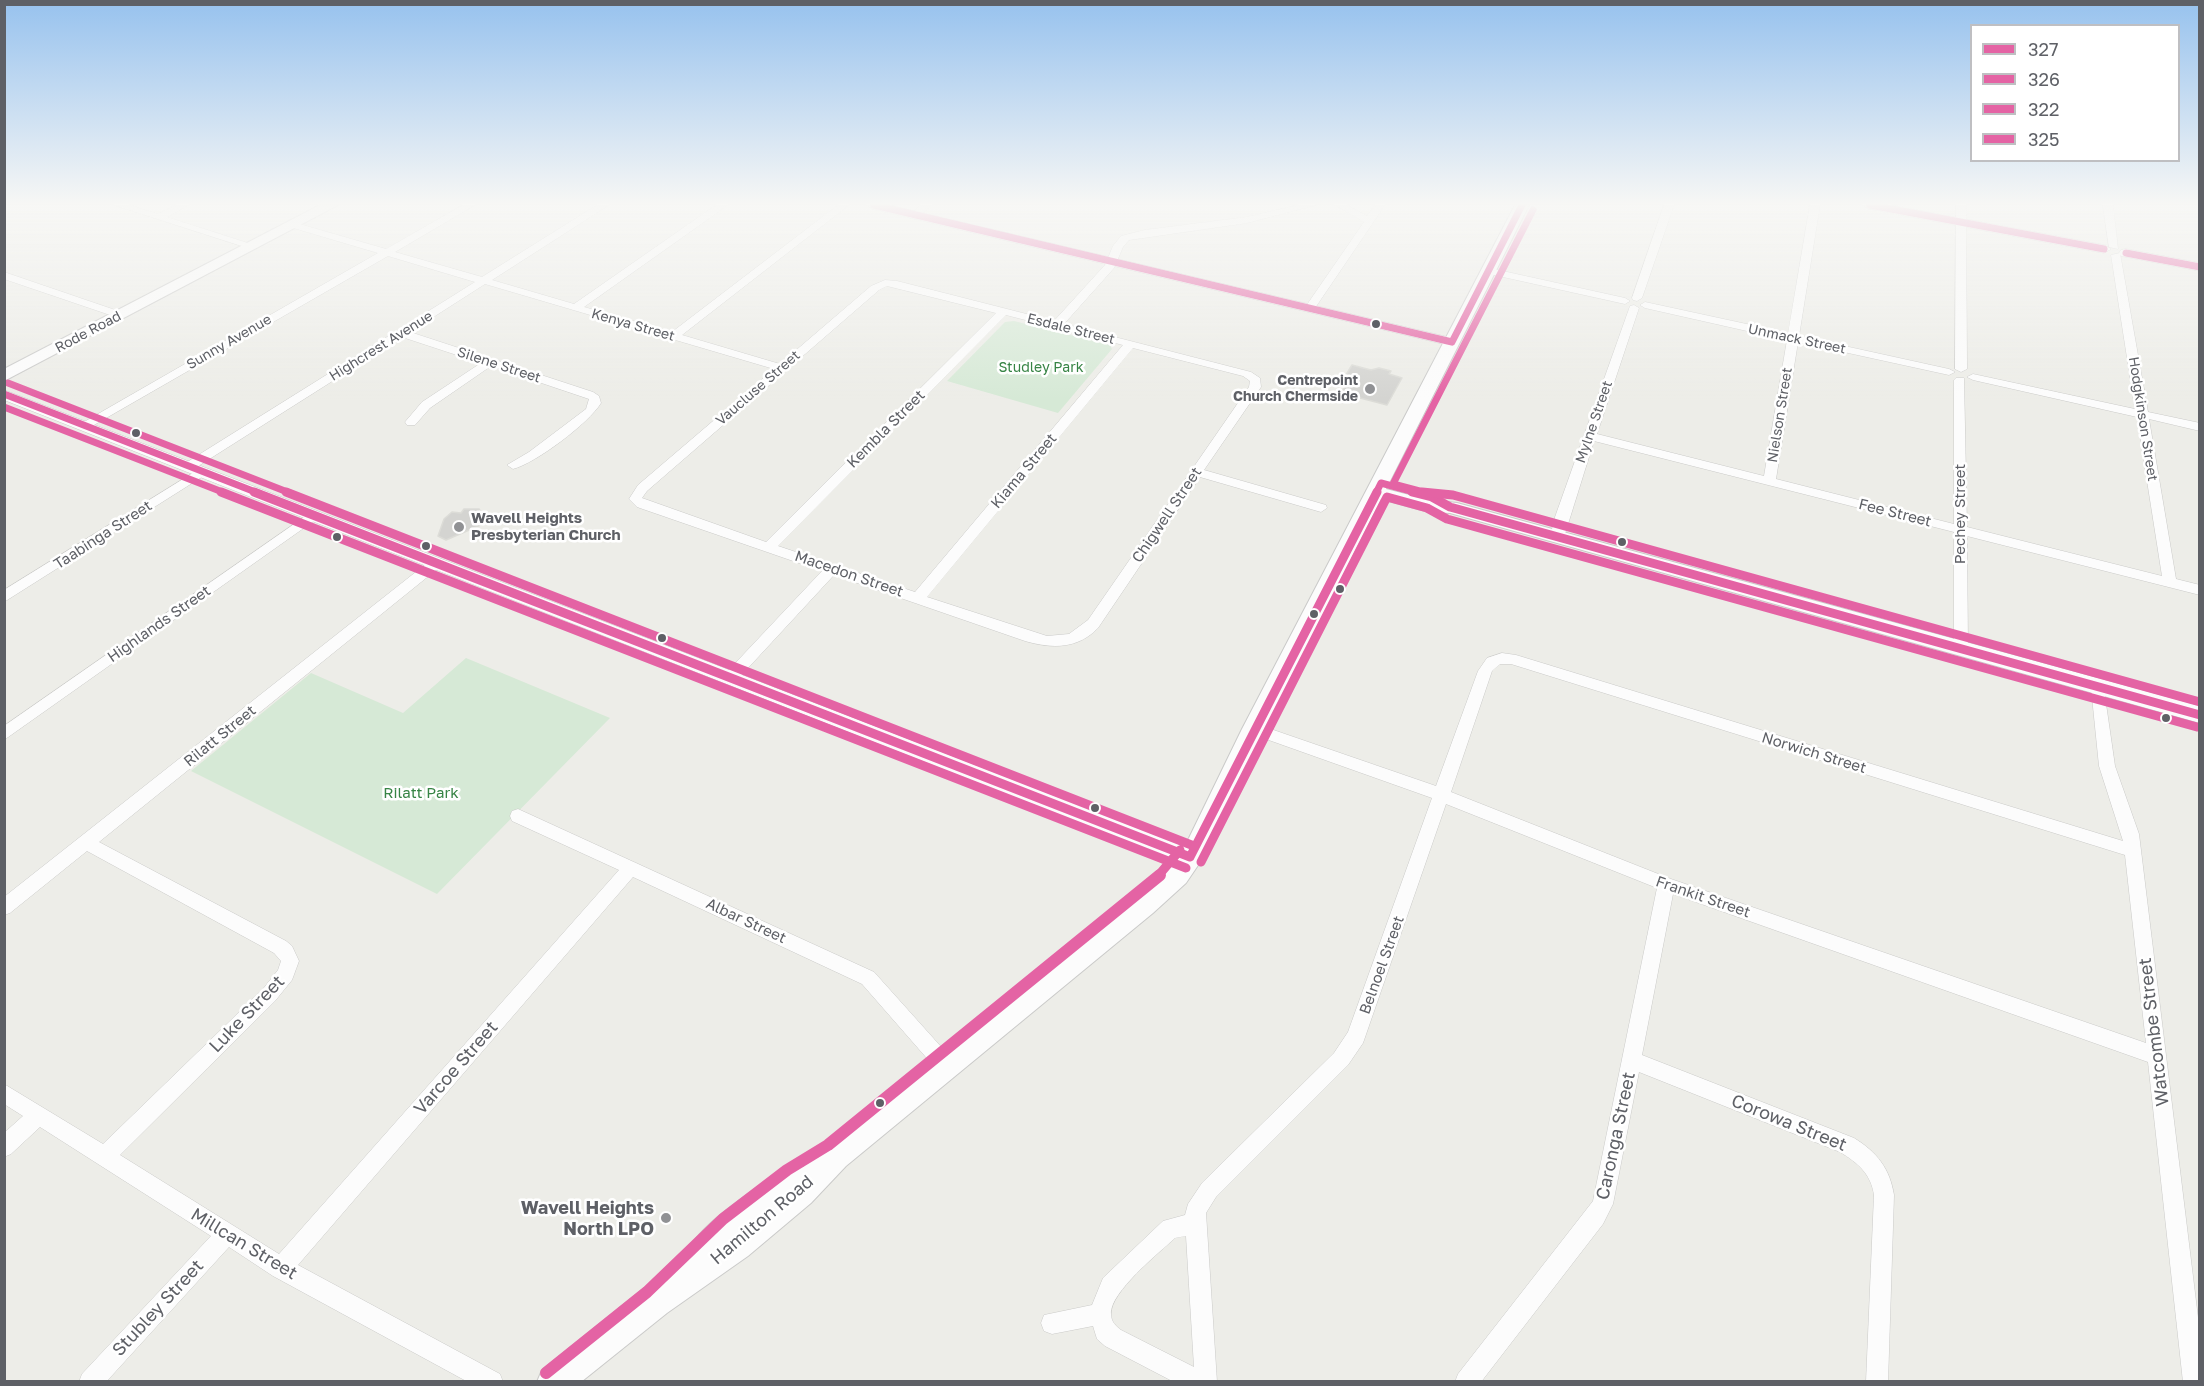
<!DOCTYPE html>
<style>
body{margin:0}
#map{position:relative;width:2204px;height:1386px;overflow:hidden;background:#edede8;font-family:"Golos Text",sans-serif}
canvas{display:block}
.frame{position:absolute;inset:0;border:6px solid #5e6066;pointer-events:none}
.legend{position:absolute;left:1970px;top:24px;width:210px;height:138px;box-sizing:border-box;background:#fff;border:2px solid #bfbfc2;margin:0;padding:8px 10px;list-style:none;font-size:18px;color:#5e6066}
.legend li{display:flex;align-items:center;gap:12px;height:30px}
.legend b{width:30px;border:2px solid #bfbfc2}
</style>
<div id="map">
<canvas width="2204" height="1386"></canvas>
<div class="frame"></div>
<ul class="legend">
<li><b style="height:8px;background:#e463a4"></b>327</li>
<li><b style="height:8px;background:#e463a4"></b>326</li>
<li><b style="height:8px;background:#e463a4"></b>322</li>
<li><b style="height:8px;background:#e463a4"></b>325</li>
</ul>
</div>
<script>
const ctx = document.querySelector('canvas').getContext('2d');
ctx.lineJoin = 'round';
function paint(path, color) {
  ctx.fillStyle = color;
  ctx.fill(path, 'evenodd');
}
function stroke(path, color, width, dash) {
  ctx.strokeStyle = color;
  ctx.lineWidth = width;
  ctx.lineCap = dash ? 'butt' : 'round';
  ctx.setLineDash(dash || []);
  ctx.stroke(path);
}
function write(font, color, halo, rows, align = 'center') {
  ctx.font = font + ' "Golos Text",sans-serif';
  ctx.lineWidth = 5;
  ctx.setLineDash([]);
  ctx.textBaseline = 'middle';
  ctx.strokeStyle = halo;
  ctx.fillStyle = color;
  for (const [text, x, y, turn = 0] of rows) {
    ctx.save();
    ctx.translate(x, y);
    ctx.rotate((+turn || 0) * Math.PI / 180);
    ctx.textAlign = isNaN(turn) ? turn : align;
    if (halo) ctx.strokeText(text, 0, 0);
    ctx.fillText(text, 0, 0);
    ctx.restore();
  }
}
paint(new Path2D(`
 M1014,321L1110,345L1112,349L1058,413L947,381L1005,322Z
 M466,658L610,718L437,894L191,771L311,673L403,713Z`), '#d6e9d6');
const building = new Path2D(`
 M1352,365L1371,370L1379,368L1391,371L1389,374L1402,378L1387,405L1341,393L1346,385L1341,383Z
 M464,509H479L484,517L479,519L483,524L446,540L438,536L444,519L452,512L461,513Z`);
paint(building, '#d4d4d1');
stroke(building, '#dcdcd7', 1.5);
const minor = new Path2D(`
 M114,205H129L158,214L176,205H189L167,217L257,246L248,248Z
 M463,205H475L395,252L482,277L597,205H609L492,280L574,304L716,205H728L584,307L672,332L838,205H849L682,335L780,364L871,286L885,280L897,281L1054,321L1105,265L1113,246L1121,236L1145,230L1247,217L1298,205H1316L1247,223L1129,240L1123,247L1114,268L1064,324L1251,372L1260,378L1261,387L1204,470L1326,505L1327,508L1321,512L1200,477L1098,628C1078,649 1052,649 1025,641L834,575L736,681H726L724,677L726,673L822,571L637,507L629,499L638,485L774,369L485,284L410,332L593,392L599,396L601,403C589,423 536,463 513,469L507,465L529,452L586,409L589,399L491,366L430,408L415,425H407L405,422L422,402L481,363L402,337L192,470H184L182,467L184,464L475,282L388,256L87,429H79L77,426L378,253L290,227V223H296L386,249ZM887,286L996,313L766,542L642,498L647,491L879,290ZM1006,315L1123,345L915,592L778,546ZM1133,348L1243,376L1250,381L1249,387L1088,620L1069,634L1047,636L927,597Z
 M921,205H932L918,217H912V213Z
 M1335,205H1347L1367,216L1375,205H1385L1313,311H1305L1304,309L1364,222Z
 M1664,205H1674L1642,298L1637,301L1633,300L1632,298Z
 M1810,205H1820L1799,336L1949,369L1955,372L1949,375L1798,342L1776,479L1954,524V380L1956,378H1964L1967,527L2162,576L2137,417L1973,380L1967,377L1973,374L2135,409L2111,255L2120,253L2148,412L2200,423V431L2149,419L2176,579L2200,585V595L1967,536L1968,649L1961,654L1954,649V532L1594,441L1564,537L1562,540H1552L1550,537L1555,517L1630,306L1634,305L1639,308L1597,434L1764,476L1787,340L1645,308L1640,305L1645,302L1788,333Z
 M1956,205H1966L1967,369L1961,372L1955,369Z
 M2103,205H2113L2118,249L2109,247Z
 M1489,268L1625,298L1630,301L1625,304L1485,273V269Z
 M4,272L124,313L125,315L120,318L116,317L4,279Z
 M201,468L205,469L207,472L205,475L4,602V590Z
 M313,511L320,515L318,518L4,740V726Z
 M436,558L443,563L441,566L99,842L286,941L292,946L299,961L292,980L275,1001L120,1155L279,1254L619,870L512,821L510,816L512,811L518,809L874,972L952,1059L955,1065L952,1071L945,1074L938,1071L862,984L633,877L298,1265L500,1374L503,1382H468L273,1276L229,1247L106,1382H79L82,1374L211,1236L40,1127L11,1154L4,1157V1133L23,1116L4,1104V1084L103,1144L263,989L278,970L281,961L274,953L87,851L10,913L4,915V897L431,560Z
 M1502,653L1516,655L2123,841L2099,766L2091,687L2093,683H2103L2115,766L2139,834L2200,1334V1382H2183L2148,1062L1673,894L1642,1055L1854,1138C1877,1152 1890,1169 1894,1195L1888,1382H1866L1874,1195C1871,1174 1858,1163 1840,1152L1639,1072L1613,1204L1603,1224L1481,1382H1455L1458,1374L1593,1201L1657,888L1446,804L1363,1043L1348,1065L1216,1197L1206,1213L1217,1382H1174L1105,1346L1097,1339L1093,1326L1052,1334L1044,1331L1041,1323L1044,1315L1092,1305L1103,1278L1163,1221L1185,1215L1188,1204L1202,1183L1334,1053L1348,1032L1432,798L1249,733L1246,729L1249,725H1259L1436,786L1478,671L1487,658ZM1500,664H1511L2125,855L2146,1043L1671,879L1451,792L1492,671ZM1186,1236L1194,1367L1121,1330C1116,1326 1111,1322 1111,1314C1110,1292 1159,1253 1175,1238Z`);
const tertiary = new Path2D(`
 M867,205H889L1452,338L1459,342L1452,346L873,209Z
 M1863,205H1890L2104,245L2111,249L2104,253L1869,209Z
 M2126,249L2200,263V271L2121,256L2119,253L2121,250Z
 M4,390L1198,851L1201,857L1198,863L1190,866L1182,863L4,400Z`);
const secondary = new Path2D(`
 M320,205H338L4,381V369Z
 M1515,205H1529L1386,489L1429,500L1457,503L2200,706V723L1450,513L1429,512L1381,499L1266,729L1207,852L1186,883L1153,913L846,1166L811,1203L748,1256L667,1313L581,1382H537L542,1370L643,1289L686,1261L684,1257C697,1225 756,1189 784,1168L795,1164L803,1167L824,1144L1135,897L1168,867L1189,838L1242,729Z`);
stroke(minor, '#cacac8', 1);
stroke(tertiary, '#cacac8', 1);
stroke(secondary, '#cacac9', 2);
paint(minor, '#fcfcfc');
paint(tertiary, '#fcfcfc');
paint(secondary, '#fcfcfc');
stroke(new Path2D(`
 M4,394L258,493
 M1376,493L1381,483L1418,493`), '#e463a4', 7);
stroke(new Path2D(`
 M254,492L1190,857
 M1412,492L1432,497L1450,507L2200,715
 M1190,857L1377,492`), '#e463a4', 9);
stroke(new Path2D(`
 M4,407L225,493`), '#e463a4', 7);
stroke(new Path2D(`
 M221,492L1186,868
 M1201,862L1387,497L1427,508L1447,519L2197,727`), '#e463a4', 9);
stroke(new Path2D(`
 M8,383L290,493`), '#e463a4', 7);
stroke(new Path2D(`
 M286,492L1194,846
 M1158,876L1180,850`), '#e463a4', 9);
stroke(new Path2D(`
 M546,1373L647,1292L723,1219L787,1170L828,1145L1160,875`), '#e463a4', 12);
stroke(new Path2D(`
 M1427,493L1393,484L1533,210`), '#e463a4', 7);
stroke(new Path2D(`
 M1422,492L1453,495L2200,702`), '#e463a4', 9);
stroke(new Path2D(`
 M874,205L1452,342
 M1452,342L1522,205`), '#e463a4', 7);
stroke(new Path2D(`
 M1870,205L2104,249
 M2126,253L2200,267`), '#e463a4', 7);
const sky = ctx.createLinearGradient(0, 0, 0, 399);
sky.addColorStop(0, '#97c2ee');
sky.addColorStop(0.51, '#f7f7f5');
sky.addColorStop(1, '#f7f7f500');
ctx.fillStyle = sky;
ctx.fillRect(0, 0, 2204, 399);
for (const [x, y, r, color] of [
 [1376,324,5,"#5e6066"],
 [1370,389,6,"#909194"],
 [136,433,5,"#5e6066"],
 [459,527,6,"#909194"],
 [337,537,5,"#5e6066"],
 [1622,542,5,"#5e6066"],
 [426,546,5,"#5e6066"],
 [1340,589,5,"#5e6066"],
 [1314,614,5,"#5e6066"],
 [662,638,5,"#5e6066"],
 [2166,718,5,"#5e6066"],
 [1095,808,5,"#5e6066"],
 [880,1103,5,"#5e6066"],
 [666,1218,6,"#909194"]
]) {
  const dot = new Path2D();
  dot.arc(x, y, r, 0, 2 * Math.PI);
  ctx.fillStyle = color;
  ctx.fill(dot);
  stroke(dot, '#fff', 2);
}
write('14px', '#5e6066', '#fff', [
 ["Kenya Street",633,325,16],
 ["Esdale Street",1071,329,14],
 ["Rode Road",88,332,-28],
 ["Unmack Street",1797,339,12],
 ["Sunny Avenue",229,342,-30],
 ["Highcrest Avenue",381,346,-32],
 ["Silene Street",499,365,18],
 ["Vaucluse Street",758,388,-41],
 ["Nielson Street",1780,415,-81],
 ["Hodgkinson Street",2143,419,81],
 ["Mylne Street",1594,422,-71]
]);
write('14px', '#378445', '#fff', [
 ["Studley Park",1041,368]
]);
write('bold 14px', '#5e6066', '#fff', [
 ["Centrepoint",1358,381],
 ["Church Chermside",1358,397]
], 'right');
write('15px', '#5e6066', '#fff', [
 ["Kembla Street",886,429,-45],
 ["Kiama Street",1024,471,-50],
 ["Fee Street",1895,513,14],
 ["Pechey Street",1960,514,-90],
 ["Chigwell Street",1167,515,-56],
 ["Taabinga Street",103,535,-33],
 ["Macedon Street",849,574,19],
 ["Highlands Street",159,624,-35],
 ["Rilatt Street",220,736,-39],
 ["Norwich Street",1814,753,17],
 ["Frankit Street",1703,897,19],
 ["Albar Street",746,921,25],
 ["Belnoel Street",1382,965,-70]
]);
write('bold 15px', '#5e6066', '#fff', [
 ["Wavell Heights",471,518],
 ["Presbyterian Church",471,535]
], 'left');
write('15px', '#378445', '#fff', [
 ["Rilatt Park",421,793]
]);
write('18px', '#5e6066', '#fff', [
 ["Luke Street",247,1014,-46],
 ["Watcombe Street",2154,1032,-97],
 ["Varcoe Street",456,1068,-49],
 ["Corowa Street",1789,1123,22],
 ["Caronga Street",1616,1136,-78],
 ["Hamilton Road",762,1220,-40],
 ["Millcan Street",244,1244,31],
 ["Stubley Street",158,1308,-47]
]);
write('bold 18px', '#5e6066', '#fff', [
 ["Wavell Heights",654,1208],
 ["North LPO",654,1229]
], 'right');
</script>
